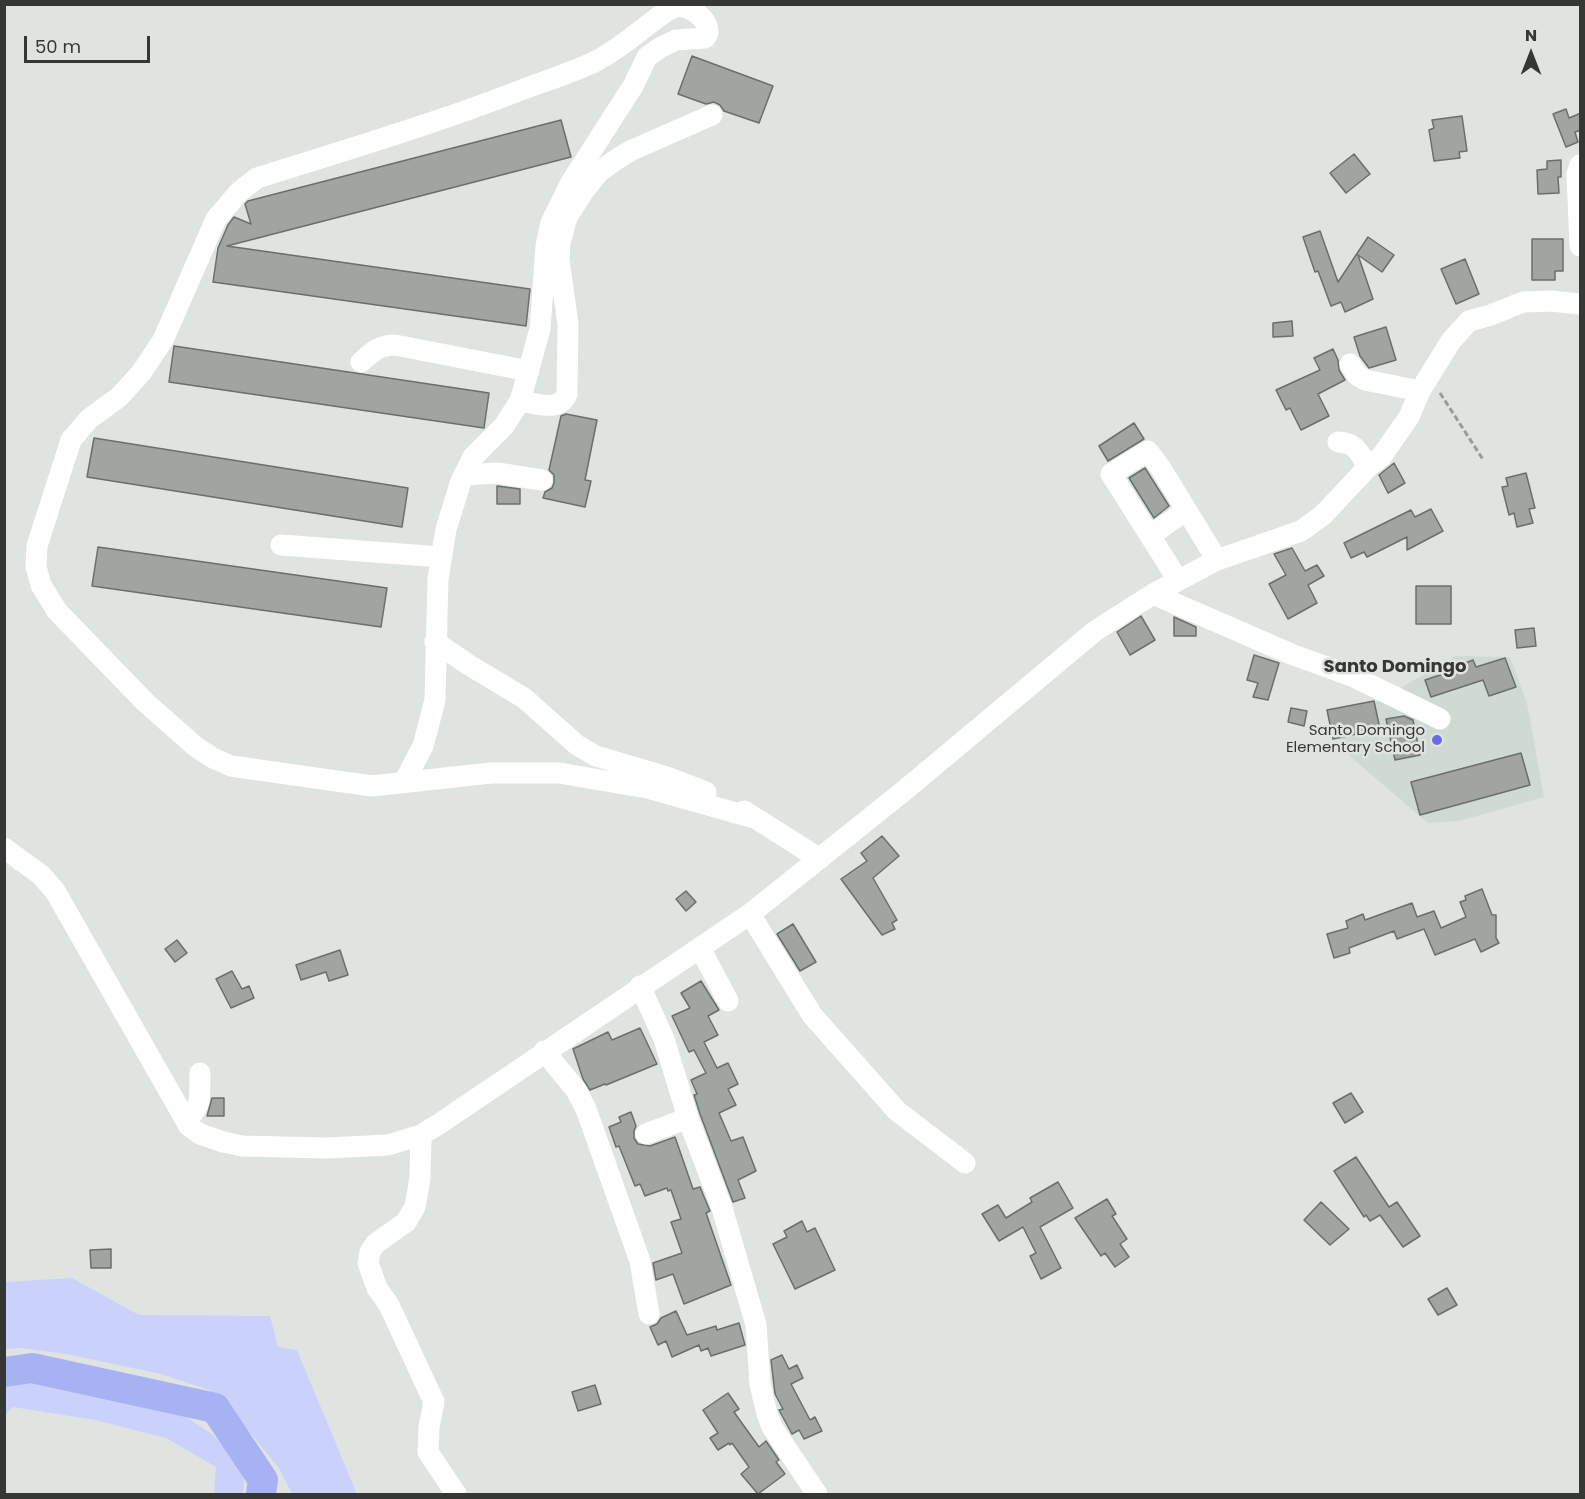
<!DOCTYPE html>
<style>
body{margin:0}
#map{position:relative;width:1585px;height:1499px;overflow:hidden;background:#dfe4e1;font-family:Poppins,sans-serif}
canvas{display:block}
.frame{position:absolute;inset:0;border:6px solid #353735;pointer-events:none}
.north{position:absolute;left:1501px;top:24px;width:60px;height:60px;-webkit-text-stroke:4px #dfe4e1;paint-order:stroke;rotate:0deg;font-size:16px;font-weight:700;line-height:24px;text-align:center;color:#353735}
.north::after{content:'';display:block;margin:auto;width:21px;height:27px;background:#353735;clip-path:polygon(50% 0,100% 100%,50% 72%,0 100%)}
.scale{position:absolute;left:24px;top:36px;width:126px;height:27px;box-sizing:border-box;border:3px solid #353735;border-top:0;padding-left:8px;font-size:18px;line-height:21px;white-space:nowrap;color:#353735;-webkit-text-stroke:4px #dfe4e1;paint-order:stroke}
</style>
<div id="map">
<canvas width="1585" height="1499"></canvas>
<div class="frame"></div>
<div class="north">N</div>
<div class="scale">50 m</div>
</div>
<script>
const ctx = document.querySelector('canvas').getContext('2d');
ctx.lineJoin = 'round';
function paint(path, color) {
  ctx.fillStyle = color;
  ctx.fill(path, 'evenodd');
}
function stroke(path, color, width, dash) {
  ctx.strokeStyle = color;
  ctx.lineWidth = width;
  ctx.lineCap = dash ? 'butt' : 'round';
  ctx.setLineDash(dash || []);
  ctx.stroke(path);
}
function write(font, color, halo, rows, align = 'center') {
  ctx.font = font + ' Poppins,sans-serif';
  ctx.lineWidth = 5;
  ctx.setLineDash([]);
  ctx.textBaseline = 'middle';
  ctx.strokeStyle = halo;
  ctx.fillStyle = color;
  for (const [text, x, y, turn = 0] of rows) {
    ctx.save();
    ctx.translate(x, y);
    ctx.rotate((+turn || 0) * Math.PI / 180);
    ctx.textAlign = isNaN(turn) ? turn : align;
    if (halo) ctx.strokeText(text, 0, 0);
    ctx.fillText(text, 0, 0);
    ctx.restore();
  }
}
paint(new Path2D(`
 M1455,656L1510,657L1527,703L1544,797L1459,821L1428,823L1345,752L1334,727Z`), '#cfdbd2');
paint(new Path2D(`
 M72,1278L139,1315L270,1316L278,1347L297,1350L357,1494H292L279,1468L242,1423L209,1390L161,1374L66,1354L20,1348L5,1349V1282Z
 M5,1381H40L182,1414L213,1435L241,1466L244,1483L243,1494H214L216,1467L166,1438L95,1420L13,1407L5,1415Z`), '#cad2fb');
stroke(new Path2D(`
 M4,1372L32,1368L215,1408L263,1480L261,1494`), '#a7b2f2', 30);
const building = new Path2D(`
 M692,56L773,86L759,123L724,111L720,105L714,102L706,104L678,94Z
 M1566,109L1569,118L1581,113V130L1575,132L1578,142L1566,147L1553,114Z
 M1462,116L1467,151L1459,152L1460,158L1434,161L1429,130L1434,128L1432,120Z
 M561,120L571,157L227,246L530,289L526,326L213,282L218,248L228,225L234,217L251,224L245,204L248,201Z
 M1354,154L1370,174L1346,193L1330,173Z
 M1561,160V177H1558L1559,193L1538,194L1537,170L1547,169V161Z
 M1320,231L1338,282L1368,237L1394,255L1382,272L1358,255L1373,299L1345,312L1341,302L1331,306L1318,271L1315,272L1303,237Z
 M1532,239H1563V271H1555V280H1532Z
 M1465,259L1479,294L1456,304L1441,269Z
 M1292,321L1293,336L1273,337V323Z
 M1386,327L1396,360L1369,368L1360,356L1354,337Z
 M174,346L489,393L484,428L169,382Z
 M1333,349L1338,360L1339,370L1345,380L1318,394L1329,416L1301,430L1290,408L1286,410L1276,390L1320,370L1314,358Z
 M566,414L597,420L585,480L591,481L585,507L543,498L545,492L552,488L554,483V475L549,470L561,416Z
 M1134,423L1144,439L1108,461L1099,446Z
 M94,438L408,488L402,527L87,477Z
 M1394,463L1405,483L1388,493L1379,475Z
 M1145,468L1169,506L1154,518L1129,478Z
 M1526,473L1535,508L1529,509L1533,523L1517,527L1514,513L1509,515L1502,487L1508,486L1506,478Z
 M497,486L520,489V504H497Z
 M1431,509L1443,531L1407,550V537L1367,557L1364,552L1351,558L1344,543L1411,510L1415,517Z
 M98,547L387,588L381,627L92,586Z
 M1292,548L1305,571L1317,565L1324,576L1308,585L1317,603L1288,619L1269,584L1286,575L1274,554Z
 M1416,586H1451V624H1416Z
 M1141,616L1155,640L1130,655L1117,632Z
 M1174,617L1196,627V636H1174Z
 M1534,628L1536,646L1517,648L1515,630Z
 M1254,655L1279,663L1268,700L1253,697L1258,683L1247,680Z
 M1505,658L1516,687L1489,696L1483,680L1431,697L1425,680L1461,668L1460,665L1473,660L1476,667Z
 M1374,701L1380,729L1333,739L1327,710Z
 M1291,708L1307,711L1304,726L1288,722Z
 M1404,716L1413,720L1420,755L1395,760L1386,719Z
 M1521,753L1530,785L1420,815L1411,782Z
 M882,836L899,856L873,878L897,920L892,923L895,929L882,935L841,879L867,861L861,853Z
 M1482,889L1492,915H1496V938L1499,943L1481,952L1475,939L1435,955L1424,929L1397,939L1394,931L1349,948L1350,953L1334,958L1327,934L1348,928L1346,921L1363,914L1365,920L1412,903L1417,917L1434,911L1441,928L1466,917L1460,902L1466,900L1465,896Z
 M686,891L696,902L686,911L676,899Z
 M793,924L816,962L800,971L777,934Z
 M177,940L187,953L175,962L165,949Z
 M340,950L348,975L329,981L326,972L301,980L296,965Z
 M232,971L242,989L249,986L254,998L231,1008L216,979Z
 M701,981L719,1010L708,1016L718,1035L704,1042L717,1068L728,1063L738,1084L728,1089L736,1105L719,1113L731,1141L743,1137L756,1171L738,1180L745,1198L733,1202L700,1114L694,1095L697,1094L691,1080L706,1073L694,1050L689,1052L672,1016L690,1008L681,993Z
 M640,1028L657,1064L606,1085L605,1084L590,1090L583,1079L573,1049L608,1032L612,1040Z
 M1351,1093L1363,1112L1345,1123L1333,1103Z
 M212,1098H224V1116H207Z
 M631,1112L636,1126L634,1131V1138L638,1144L650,1146L675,1137L693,1189L700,1187L710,1211L706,1213L731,1285L684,1304L673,1274L656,1280L653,1263L682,1253L671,1222L681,1219L671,1190L668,1191L667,1188L645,1196L640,1184L635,1186L619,1146L616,1147L609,1127L621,1122L619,1117Z
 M1356,1157L1389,1207L1397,1202L1420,1236L1403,1247L1380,1215L1370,1221L1366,1215L1364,1217L1334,1171Z
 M1058,1182L1073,1208L1040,1227L1061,1268L1041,1279L1030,1256L1036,1253L1023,1227L999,1241L982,1214L998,1205L1006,1218L1032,1202L1030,1198Z
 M1107,1199L1116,1214L1112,1216L1127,1239L1120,1244L1129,1257L1115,1267L1105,1253L1101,1256L1075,1218Z
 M1321,1202L1349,1229L1330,1245L1304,1220Z
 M802,1221L807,1232L815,1228L835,1270L795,1289L773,1244L787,1237L784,1231Z
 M111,1249V1268H91L90,1250Z
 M1447,1288L1457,1305L1438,1315L1428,1299Z
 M676,1311L687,1335L716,1326L717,1330L739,1323L745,1345L711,1356L708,1348L701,1351L699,1345L672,1357L666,1341L658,1345L650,1327L657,1324L661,1318Z
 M782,1355L789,1369L797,1365L803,1378L791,1384L810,1420L815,1417L822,1431L804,1439L799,1430L792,1434L779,1410L783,1409L775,1394L771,1360Z
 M595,1385L601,1404L578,1411L572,1392Z
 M728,1393L739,1409L734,1412L759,1447L766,1441L779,1460L776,1462L785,1474L758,1494L741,1474L749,1467L732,1443L730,1445L729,1443L718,1450L710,1438L718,1433L703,1410Z`);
paint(building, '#a0a5a1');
stroke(building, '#6a6f6b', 1.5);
stroke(new Path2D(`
 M1440,393L1484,461`), '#999d9a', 3, [6, 3]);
stroke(new Path2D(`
 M1580,165L1577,174L1580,246
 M361,362C372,352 379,345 395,345L529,371
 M1350,364L1357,375L1365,380L1420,391
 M520,401C536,403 559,413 567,394L568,324L559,260L560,243L567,217L583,192L599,172L614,161L630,151L712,115
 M1338,442C1357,443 1359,453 1368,467
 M464,475L497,473L542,480
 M1150,536L1186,510
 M281,545L441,557
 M1178,580L1111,474L1148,451L1160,467L1217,560
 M1153,594L1291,654L1354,677L1440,719
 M438,641L435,642L469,665L524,698L577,745L596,756L667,777L706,792
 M404,782L423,746L435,700L438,579L446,529L461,481L473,457L504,426L520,401L540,329L546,246L551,223L570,184L633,86L647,57L661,47L676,40L705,38C717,25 689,2 675,7C672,8 670,10 667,11C643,27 622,48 596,61C574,72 548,80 524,89C437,123 346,150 257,178L239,192L216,219L163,340L141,373L119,397L89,419L71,440L37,546L36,567L41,585L57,611L145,702L196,747L213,758L231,766L372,786L491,773H559L647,788L754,818
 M744,811L820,859
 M4,848L41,875L55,891L189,1126L200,1134L223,1142L242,1146L326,1148L388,1145L421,1135L439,1124L750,914L905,790L1095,631L1153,594L1217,560L1301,531L1323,515L1368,467L1381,457L1409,417L1420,391L1451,341L1469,321L1491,315L1523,302L1551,301L1580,304
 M750,914L812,1015L897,1111L965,1163
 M700,948L728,1001
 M640,986L664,1039L688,1118L722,1208L756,1325L760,1384L767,1414L772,1427L817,1494
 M544,1051L576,1090L586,1109L640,1261L649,1314
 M185,1119C204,1109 199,1092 200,1073
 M646,1134L688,1118
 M421,1135L420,1178L415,1207L406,1222L375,1244L370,1252L368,1263L377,1288L389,1305L434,1402L429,1427L428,1452L456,1494`), '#fff', 21);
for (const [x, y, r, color] of [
 [1437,740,6,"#666de5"]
]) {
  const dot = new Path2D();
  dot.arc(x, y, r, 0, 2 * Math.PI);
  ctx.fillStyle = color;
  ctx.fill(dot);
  stroke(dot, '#dfe4e1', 2);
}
write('15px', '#353735', '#dfe4e1', [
 ["Santo Domingo",1425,731],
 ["Elementary School",1425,748]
], 'right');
write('bold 18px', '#353735', '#dfe4e1', [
 ["Santo Domingo",1395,667]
]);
</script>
